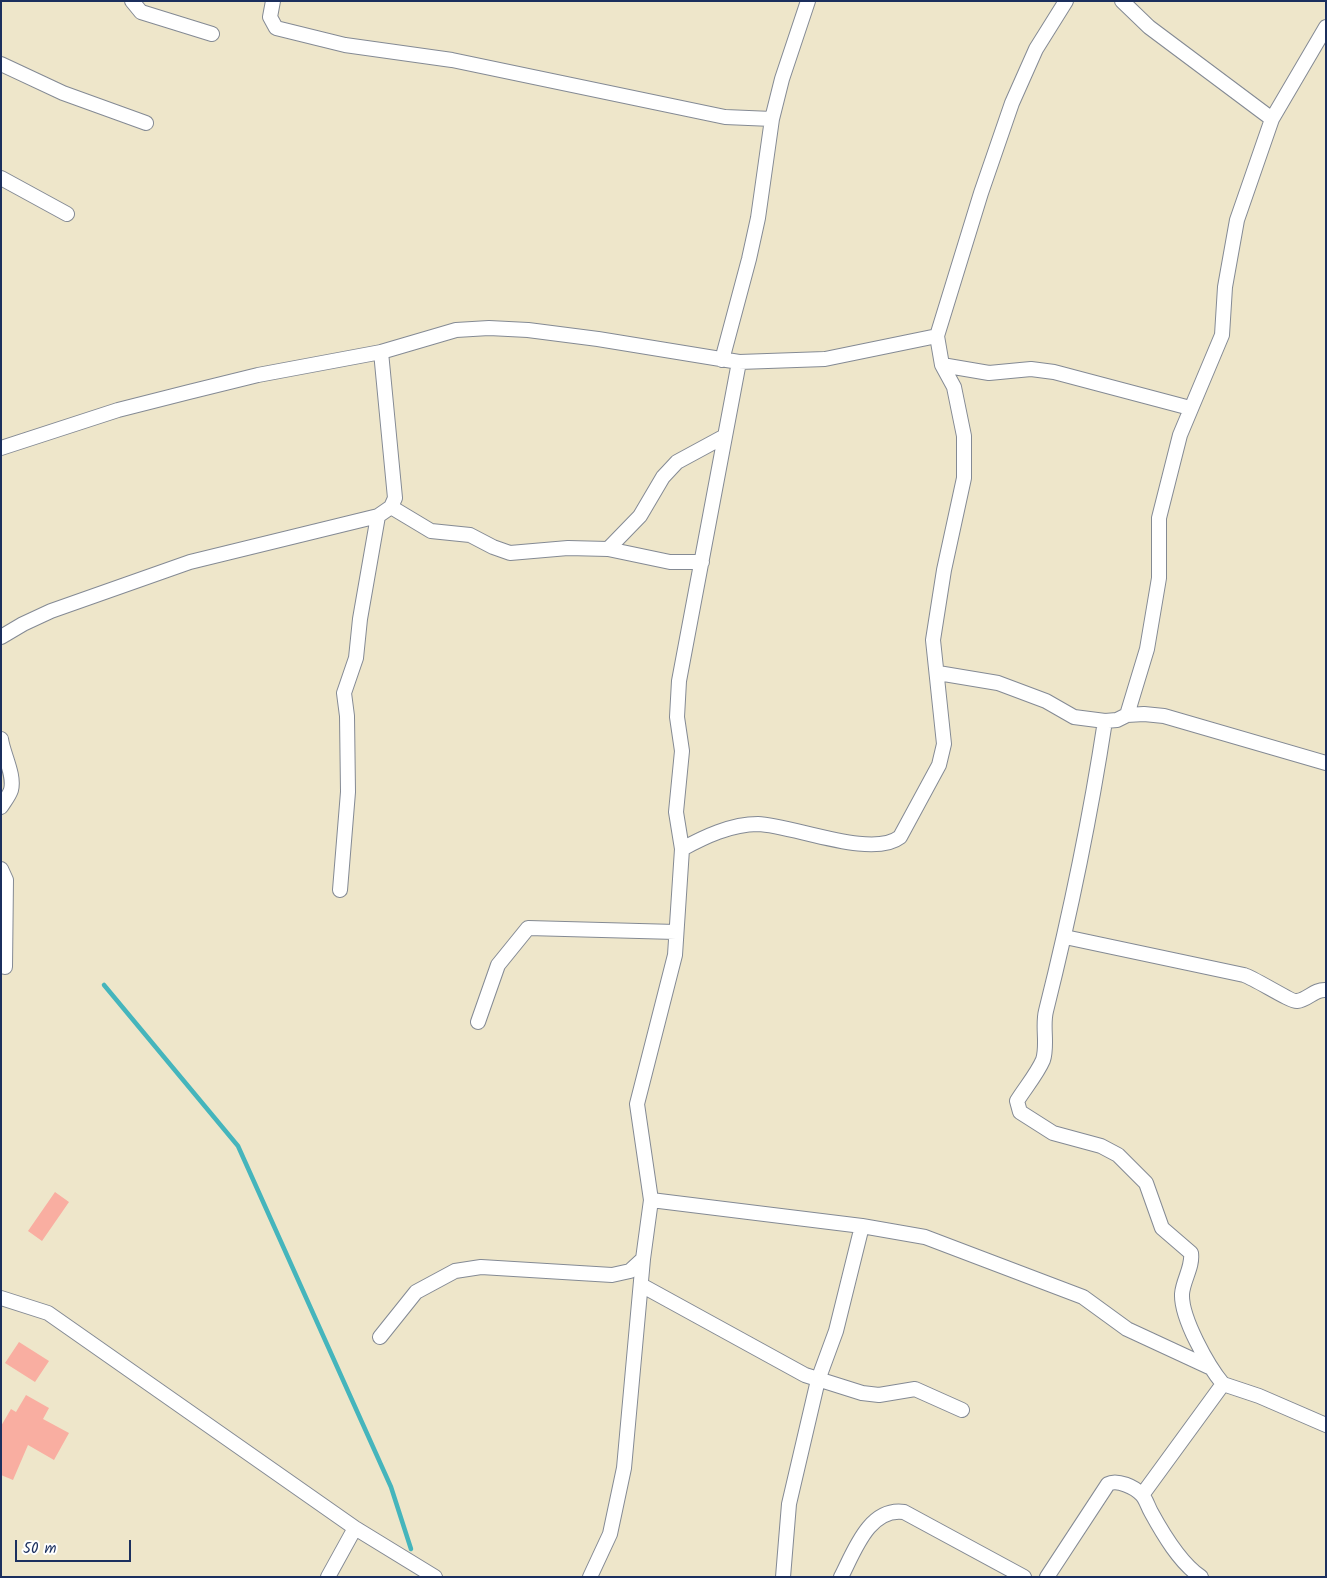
<!DOCTYPE html>
<style>
body{margin:0}
#map{position:relative;width:1327px;height:1578px;overflow:hidden;background:#eee6ca;font-family:Kalam,sans-serif}
canvas{display:block}
.frame{position:absolute;inset:0;border:2px solid #1b2f5e;pointer-events:none}
.scale{position:absolute;left:15px;top:1540px;width:116px;height:22px;box-sizing:border-box;border:2px solid #1b2f5e;border-top:0;padding-left:6px;font-size:15px;line-height:18px;white-space:nowrap;color:#1b2f5e;-webkit-text-stroke:4px #fff;paint-order:stroke}
</style>
<div id="map">
<canvas width="1327" height="1578"></canvas>
<div class="frame"></div>
<div class="scale">50 m</div>
</div>
<script>
const ctx = document.querySelector('canvas').getContext('2d');
ctx.lineJoin = 'round';
function stroke(path, color, width, dash) {
  ctx.strokeStyle = color;
  ctx.lineWidth = width;
  ctx.lineCap = dash ? 'butt' : 'round';
  ctx.setLineDash(dash || []);
  ctx.stroke(path);
}
function paint(path, color) {
  ctx.fillStyle = color;
  ctx.fill(path, 'evenodd');
}
stroke(new Path2D(`
 M104,985L238,1146L391,1487L411,1549`), '#45b5bc', 4.5);
paint(new Path2D(`
 M55,1192L69,1202L42,1241L28,1231Z
 M19,1342L49,1361L35,1382L5,1363Z
 M26,1395L49,1408L43,1419L69,1433L54,1460L28,1445L13,1480L1,1475V1426L11,1409L16,1412Z`), '#f9aea1');
const minor = new Path2D(`
 M132,1L141,12L212,34
 M273,1L270,17L276,28L345,45L452,60L725,117L772,119
 M1122,1L1149,27L1272,119
 M1,64L63,93L146,123
 M1,178L67,214
 M722,360L749,259L758,218L772,119L782,79L808,1
 M942,365L989,373L1031,369L1054,372L1190,408
 M1,448L118,410L189,392L258,375L381,352L456,330L489,328L528,330L598,339L739,362L825,359L937,336
 M391,507L431,531L470,535L493,547L510,553L568,548L608,549L670,562H702
 M608,549L640,516L663,477L677,462L725,436
 M1,637L23,624L51,611L190,562L378,516L391,507L395,498L381,352
 M938,673L998,683L1046,701L1074,717L1105,721L1117,720L1127,715L1144,714L1164,716L1326,763
 M1127,715L1147,649L1159,578V518L1180,435L1222,335L1225,287L1237,220L1272,119L1326,27
 M1105,721C1090,819 1070,915 1046,1011C1042,1026 1048,1045 1043,1060C1037,1074 1025,1088 1017,1101L1020,1112L1053,1133L1101,1146L1118,1155L1146,1183L1162,1228L1191,1253C1193,1267 1183,1280 1182,1294C1181,1318 1208,1366 1223,1384L1142,1495
 M1,739C3,754 15,775 11,790C9,796 4,802 1,807
 M682,849L676,812L682,751L677,717L679,681L739,362
 M1,869L6,880L5,967
 M340,890L348,792L347,716L344,693L356,658L360,619L378,516
 M1065,937L1244,975C1256,979 1291,1002 1297,1001C1308,1000 1314,989 1326,990
 M478,1022L498,965L528,928L676,932
 M651,1200L862,1226L925,1237L1083,1297L1127,1329L1209,1367
 M641,1285L805,1375L862,1393L879,1395L915,1389L962,1410
 M1,1298L48,1313L355,1528L435,1577
 M380,1337L416,1292L455,1271L481,1267L612,1275L630,1271L643,1259L651,1200L637,1104L675,955L682,849C704,837 731,824 758,824C792,825 872,859 900,837L939,765L944,744L933,640L944,570L964,478V436L954,387L942,365L937,336L981,193L1012,103L1036,49L1066,1
 M1223,1384L1259,1396L1326,1425
 M328,1577L355,1528
 M590,1577L610,1534L624,1468L643,1259
 M783,1577L789,1504L818,1380L836,1331L862,1226
 M841,1577C854,1552 869,1507 904,1512L1024,1577
 M1047,1577L1108,1484C1117,1479 1135,1487 1142,1495C1146,1499 1148,1507 1151,1512C1163,1534 1180,1563 1201,1577`);
stroke(minor, '#848a94', 16);
stroke(minor, '#fff', 14);
</script>
